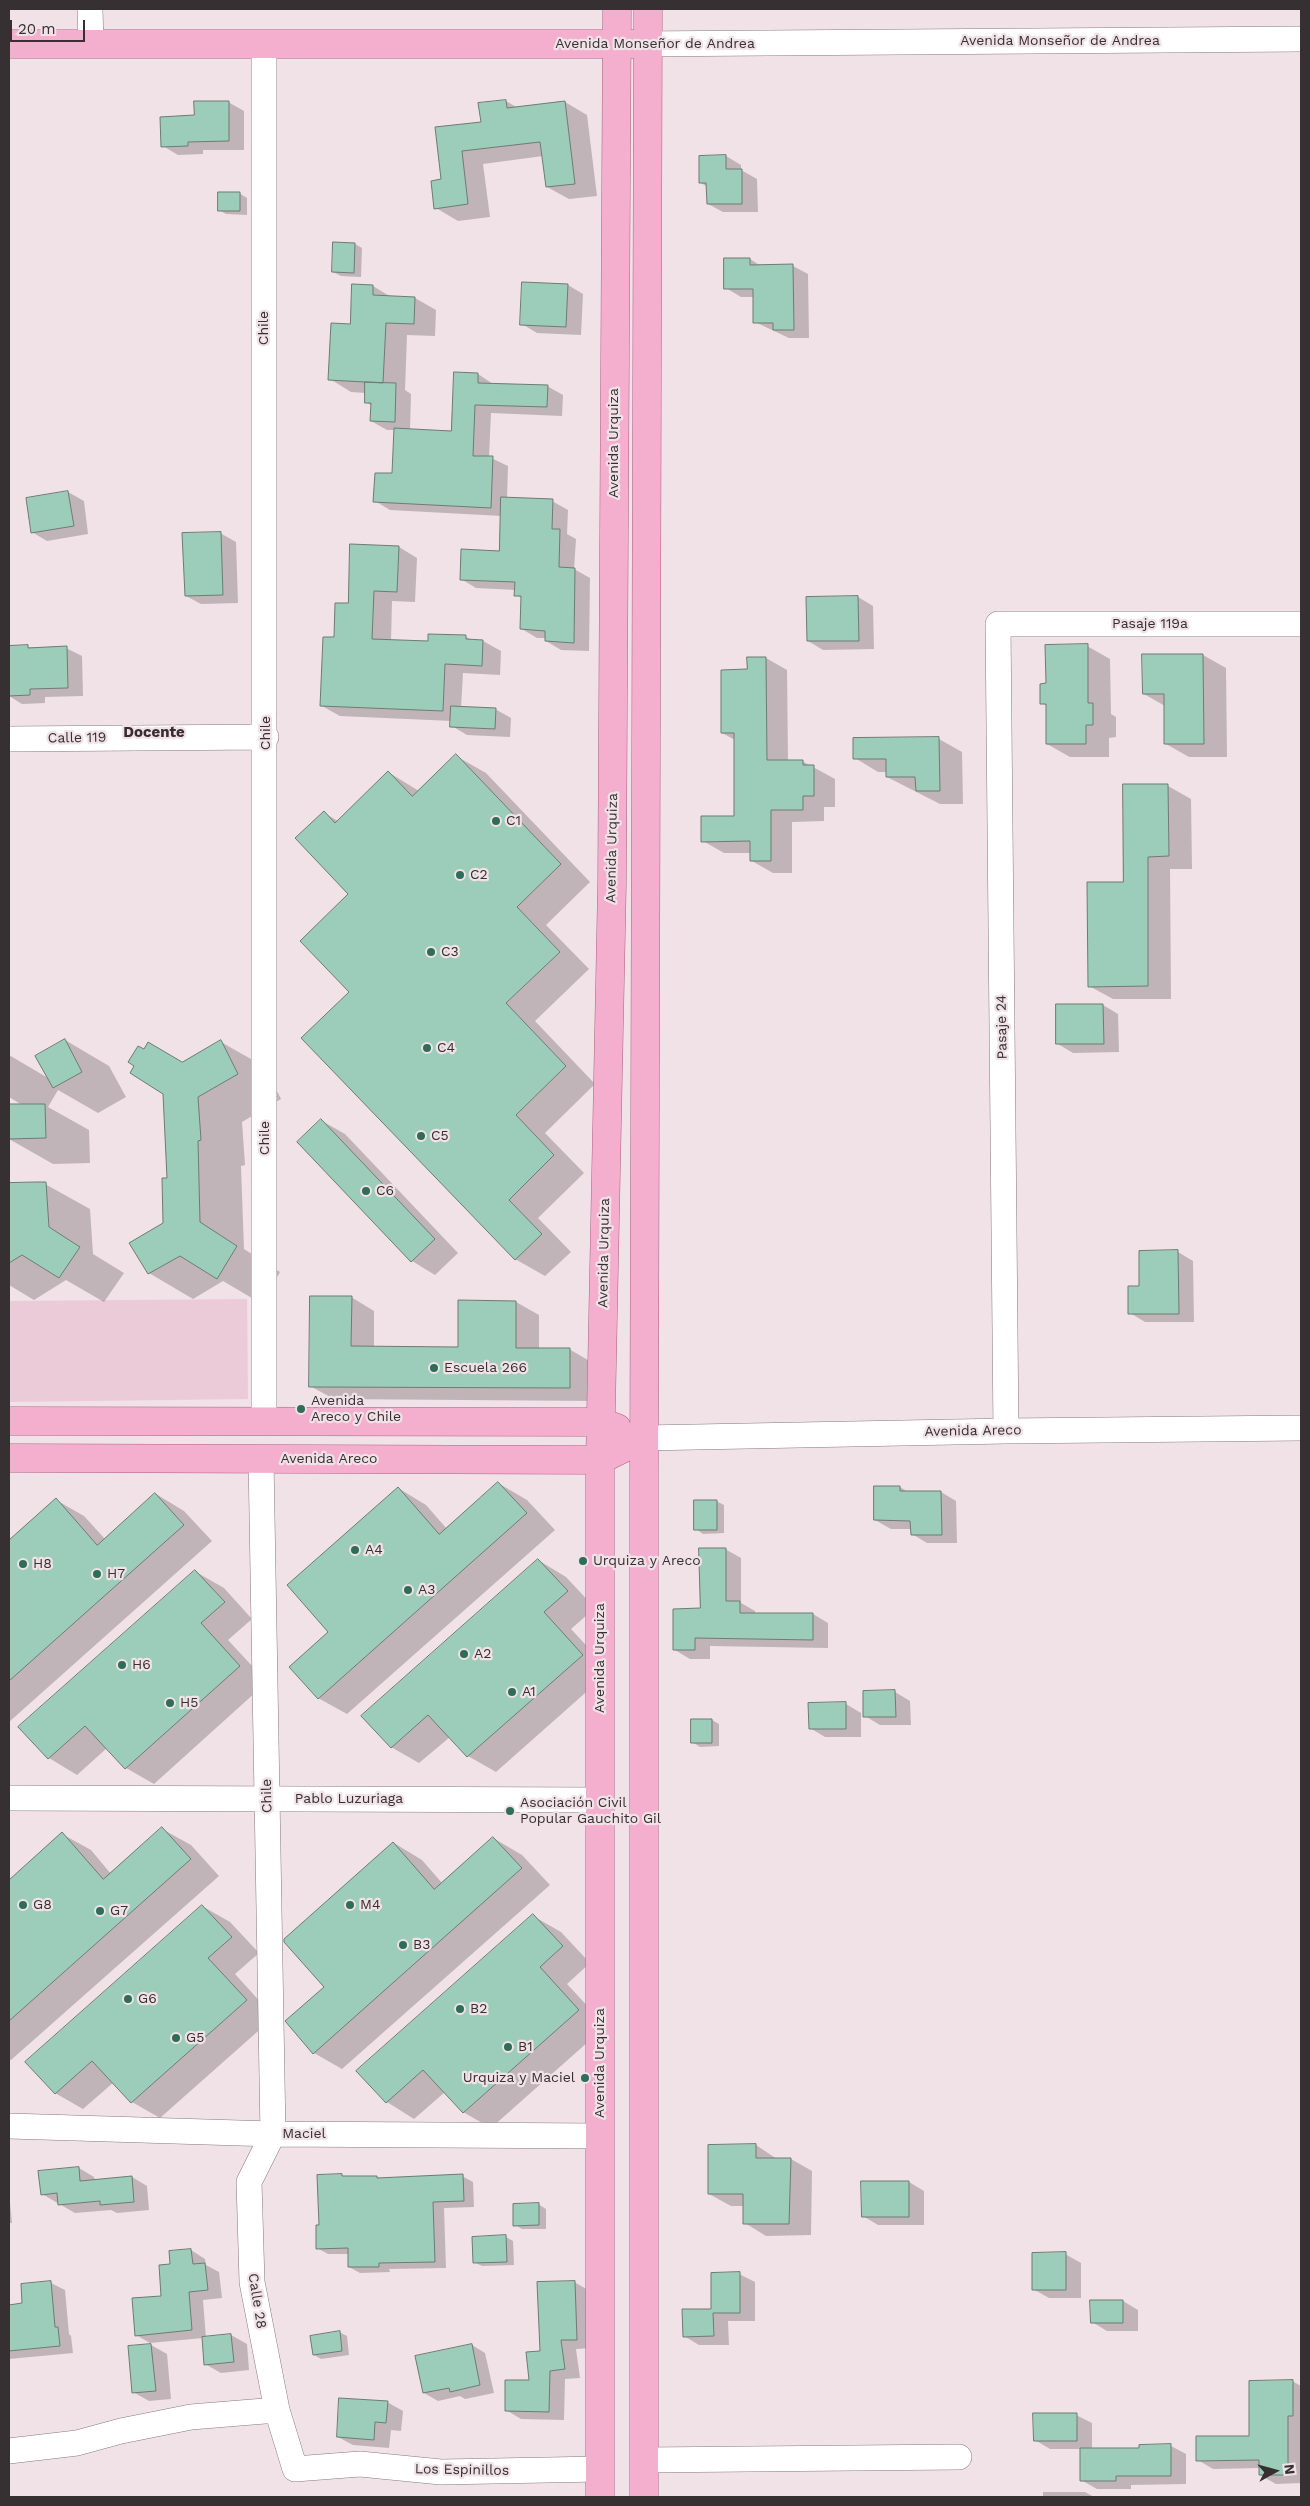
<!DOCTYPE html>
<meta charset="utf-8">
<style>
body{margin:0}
#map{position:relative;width:1310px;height:2506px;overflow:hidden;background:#f0e2e7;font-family:"Work Sans",sans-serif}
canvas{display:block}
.frame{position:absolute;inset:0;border:10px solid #363032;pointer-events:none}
.north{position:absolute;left:1250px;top:2446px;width:50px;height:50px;-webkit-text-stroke:4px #f0e2e7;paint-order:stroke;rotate:83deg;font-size:14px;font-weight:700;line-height:20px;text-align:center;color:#363032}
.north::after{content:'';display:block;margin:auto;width:18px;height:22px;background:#363032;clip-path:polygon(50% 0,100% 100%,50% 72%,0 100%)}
.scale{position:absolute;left:10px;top:20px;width:75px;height:22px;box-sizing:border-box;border:2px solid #363032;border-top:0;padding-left:6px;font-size:15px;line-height:18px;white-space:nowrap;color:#363032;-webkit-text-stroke:4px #f0e2e7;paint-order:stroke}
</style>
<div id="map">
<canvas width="1310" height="2506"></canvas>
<div class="frame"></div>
<div class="north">N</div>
<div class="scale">20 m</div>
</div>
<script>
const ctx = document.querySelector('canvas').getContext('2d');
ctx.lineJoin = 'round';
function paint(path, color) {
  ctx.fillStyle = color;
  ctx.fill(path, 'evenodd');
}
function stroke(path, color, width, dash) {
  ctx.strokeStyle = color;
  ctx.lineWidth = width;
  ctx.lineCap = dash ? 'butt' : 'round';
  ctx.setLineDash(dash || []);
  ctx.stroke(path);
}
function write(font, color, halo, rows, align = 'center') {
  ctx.font = font + ' "Work Sans",sans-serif';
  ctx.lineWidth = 4.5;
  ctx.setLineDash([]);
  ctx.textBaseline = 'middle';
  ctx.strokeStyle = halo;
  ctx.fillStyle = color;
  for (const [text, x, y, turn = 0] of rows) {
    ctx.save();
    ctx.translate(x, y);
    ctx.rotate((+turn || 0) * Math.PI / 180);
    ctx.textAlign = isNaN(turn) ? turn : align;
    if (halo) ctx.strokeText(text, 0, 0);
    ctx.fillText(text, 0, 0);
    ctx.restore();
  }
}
paint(new Path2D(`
 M247,1299L248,1399L9,1402V1301Z`), '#ebcbd7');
paint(new Path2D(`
 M506,101L518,108L565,102L587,115L597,196L569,199L547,187L543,156L483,164L490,217L458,221L436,208L443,180L436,128L482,123Z
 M228,102L244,111V150H203V154L178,155L163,146L195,116Z
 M726,156L741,165V170L757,179L758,212H723L708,204V187L701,183Z
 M239,193L247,198V215L226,214L219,210Z
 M355,244L362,248L361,277L341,276L333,272Z
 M750,259L761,266H793L808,274L809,338H789L755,322L754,297H741L726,288Z
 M568,285L583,294L581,335L537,333L522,324Z
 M373,286L391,297L415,298L436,310L435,336L407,335L405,390L411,394L410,430L452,432L478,374L493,384L547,386L563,395L562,416L491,413L489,457L508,466L507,499L552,501L568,510L567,534L576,539L574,569L590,578L589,651L561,650L546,641V638H537L522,629L523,599L516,595V590L476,588L461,579L501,552L502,516L390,510L375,501L393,475L395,430H387L371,421L372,406L366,402V393L351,392L330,379L351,326Z
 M68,492L84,501L88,534L47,541L32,532Z
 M220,533L236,542L238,603L201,604L186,596Z
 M399,547L417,558L415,602L392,601L391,641L429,643V635L466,637L472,640L483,641L501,651L500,675L463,673L461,708L495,709L511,718L510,737L467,735L452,726V721L340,716L322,706L335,639L349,604Z
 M858,597L873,606L874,649L823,650L808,641Z
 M1087,646L1110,659L1111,714L1116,717V737L1109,738V757H1070L1047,744V706L1041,703L1047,685Z
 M9,647L66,648L82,656L83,696L45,697V703L22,704L9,696Z
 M1203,655L1226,668L1227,757H1189L1166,744L1165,706L1144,694Z
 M766,658L787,670L788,761H802L835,779V807H824V821L792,822V873H773L752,861V853H724L703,841L735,817V740L722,733L748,671Z
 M855,739H939L962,752L963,804H940L887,777V772H878L855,758Z
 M456,756L486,773L590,882L546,925L589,969L535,1021L595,1084L545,1133L584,1173L538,1218L571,1252L545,1276L515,1259L351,992L350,894L324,813L338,821L388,772L419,791Z
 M1124,786H1168L1191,799L1192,869H1170L1171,999H1113L1089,986L1125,883Z
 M1103,1005L1118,1014L1119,1052L1073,1053L1058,1044Z
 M65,1040L109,1066L126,1097L98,1113L58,1090L48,1107L89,1130L90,1163L53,1164L9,1139V1105H22L9,1097V1055L48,1078Z
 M221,1042L265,1067L281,1099L242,1122L245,1165L241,1166L244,1249L280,1272L262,1304L223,1281L193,1299L149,1273L164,1224L182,1063Z
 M322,1121L345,1134L458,1253L435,1275L412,1261L299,1143Z
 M45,1184L90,1209L93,1254L124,1273L104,1302L66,1280L34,1300L9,1285V1185Z
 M1178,1252L1193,1261L1194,1322H1145L1130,1313Z
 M351,1297L374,1311V1347L459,1348L516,1302L539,1315V1349H569L593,1363V1401L334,1399L310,1386Z
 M498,1483L527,1500L555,1530L347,1714L318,1698L330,1632L398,1488L426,1505L447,1529Z
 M900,1487L908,1492H941L956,1501L957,1543H927L912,1534V1529H891L875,1520Z
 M156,1494L184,1511L212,1541L9,1722V1541L56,1500L84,1516L105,1539Z
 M716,1501L724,1505V1533L703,1534L696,1529Z
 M725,1549L741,1558V1603L755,1611V1614H813L828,1623V1648L710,1646V1659H690L675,1650L701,1610Z
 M538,1560L566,1577L595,1608L571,1629L610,1671L496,1772L468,1756L450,1737L419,1763L391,1747Z
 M196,1572L224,1588L252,1619L228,1640L267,1682L154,1784L126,1768L107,1748L77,1775L49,1758Z
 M895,1692L910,1701L911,1725H880L865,1716Z
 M846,1704L861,1713V1737H825L810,1728Z
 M712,1720L719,1724V1746L700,1747L692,1742Z
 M162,1829L191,1845L219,1876L11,2060L9,2059V1882L62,1834L91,1850L111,1874Z
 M493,1838L522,1855L550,1885L342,2069L314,2053L325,1987L394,1843L422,1860L442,1883Z
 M202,1906L230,1922L259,1953L235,1974L274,2017L160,2118L132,2102L114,2082L83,2109L55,2093Z
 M533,1916L561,1932L590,1963L567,1984L606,2026L491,2128L463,2112L445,2092L414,2119L387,2102Z
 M756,2145L777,2159H791L812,2171L811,2235L766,2236L745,2223L744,2206H731L709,2194Z
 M79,2168L94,2177L95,2181L132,2177L147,2186L149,2210L117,2213L111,2210L75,2213L42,2194Z
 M318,2176L377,2177L381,2179L462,2176L473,2182L474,2207L444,2208L446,2268L389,2269L390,2272L360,2273L349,2267V2254H328L317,2248L320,2226Z
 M909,2182L924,2191V2225H878L863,2216Z
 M9,2193L12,2223H9Z
 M538,2204L546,2209V2229H522L515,2225Z
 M506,2237L513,2241L514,2265L482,2266L474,2262Z
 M191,2250L205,2259L206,2265L219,2272L222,2298L203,2300L206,2338L231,2335L247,2344L249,2370L221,2373L205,2364L203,2338L150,2343L136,2335L163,2297L172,2266Z
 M1065,2254L1081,2263V2298H1049L1033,2289Z
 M739,2274L755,2282V2321H728L729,2345H699L684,2336L712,2310Z
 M574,2282L590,2291L592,2348L576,2349L580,2378L565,2379L564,2420L521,2419L506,2410L531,2381L541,2352Z
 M51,2283L65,2290L69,2334L71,2336L73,2353L9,2359V2306L24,2305Z
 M1123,2301L1138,2310V2331H1107L1092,2322Z
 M339,2332L347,2336L349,2355L321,2359L314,2355Z
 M151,2345L167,2354L171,2399L149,2401L133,2392L129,2347Z
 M472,2345L485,2353L494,2393L465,2399L460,2396L438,2401L424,2393Z
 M1292,2381L1301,2386V2483L1276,2484L1260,2475V2468L1213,2469L1198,2460L1250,2437Z
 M387,2402L403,2411L401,2431L391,2430L389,2448L353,2445L338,2437Z
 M1076,2415L1092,2423V2449H1140L1171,2446L1186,2454V2484L1131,2485V2489H1097L1081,2480V2449H1050L1035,2440Z
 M1043,2492H1085L1094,2497H1043Z`), '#0003');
const building = new Path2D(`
 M506,100L507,108L565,101L575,184L546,187L540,142L462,151L468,204L434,209L431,181L441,179L435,127L481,122L478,103Z
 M194,101H229V141L188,142V146L161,147L160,117L194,115Z
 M726,155V169H742V204H707L706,183H699V156Z
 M218,192H240V211H218Z
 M333,242L355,243L354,273L332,272Z
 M724,258H750V265L793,264L794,330H773V323H753V289H724Z
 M522,282L568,284L566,327L520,325Z
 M352,284L373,285V295L415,297L414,324L386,323L383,383L328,380L331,323L350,324Z
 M454,372L478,373V383L548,385L547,407L475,405L473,456H493L491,508L373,502L375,473H392L394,428L451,431Z
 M365,382L396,383L395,422L370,421L371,403H365Z
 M68,491L74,526L31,533L26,498Z
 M501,497L553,499L552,529H560L559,567L575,568L574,643L545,641V631L520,629L521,596H514L515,582L460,580L461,549L499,551Z
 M221,532L223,595L185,596L182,533Z
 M350,544L399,546L397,592L374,591L372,639L428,641V634L466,635V639L483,640L482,666L445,664L443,711L320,706L323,637H334L335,603H348Z
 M858,596L859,641H807L806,597Z
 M1088,644V703H1093V725H1086V744H1046V704H1040V684L1046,683L1045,645Z
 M28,645V648L67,646L68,688L30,689V695L9,696V646Z
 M1142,654H1203L1204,744H1164V694H1143Z
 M747,657H766L767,760H803V765H814V796H803V810H771V861H750V841L701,842V816H734V733H721V670L747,669Z
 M451,706L496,708L495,729L450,727Z
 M939,737L940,791H916L915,777H886V759H853V738Z
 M456,754L561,864L517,907L560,952L506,1003L566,1066L516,1115L554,1155L509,1200L542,1234L515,1260L301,1038L349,992L300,941L348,894L295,838L324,811L335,823L388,771L412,796Z
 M1123,784H1168L1169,856L1148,857V986L1088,987L1087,882H1123Z
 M1056,1004H1103L1104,1044H1056Z
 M65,1039L82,1072L53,1088L35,1056Z
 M221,1040L238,1074L198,1097L201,1140L198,1141L200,1222L237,1246L217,1279L180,1256L148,1274L129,1243L163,1223L162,1178H167L163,1094L130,1073L134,1066L128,1062L138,1046L144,1049L148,1042L182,1062Z
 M9,1104H45L46,1138L9,1139Z
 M321,1119L435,1239L411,1262L297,1142Z
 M36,1182H46L49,1227L80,1247L59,1278L22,1255L9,1263V1183Z
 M1178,1250L1179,1314H1128V1286H1139V1251Z
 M310,1296H352L351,1346L458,1347V1300L516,1301V1348H570V1388L309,1387Z
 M498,1482L527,1513L318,1699L289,1667L328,1632L287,1585L398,1487L439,1534Z
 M874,1486H900V1491H941L942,1535H911L910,1521L874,1520Z
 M155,1493L184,1525L9,1681V1540L56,1498L97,1545Z
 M694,1500H717V1530H694Z
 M699,1548H726V1601H740V1613H813V1640L695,1638V1650H673V1609L700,1608Z
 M538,1559L568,1591L544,1612L583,1655L467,1757L428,1715L391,1748L361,1716Z
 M195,1570L225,1602L201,1623L240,1666L125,1769L85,1726L48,1759L18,1727Z
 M895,1690L896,1717H863V1691Z
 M846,1702V1729H809L808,1703Z
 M691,1719H712V1743H691Z
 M162,1827L191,1859L9,2021V1880L62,1832L103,1879Z
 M493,1837L522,1868L313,2054L285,2021L324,1987L284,1942V1939L393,1842L434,1889Z
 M202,1905L232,1937L208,1958L247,2000L131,2103L92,2061L55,2094L25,2062Z
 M533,1914L563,1946L540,1967L579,2010L463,2113L423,2070L386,2103L356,2071Z
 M756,2144V2158H791L789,2224H743V2194H708V2145Z
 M79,2167L80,2181L132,2176L134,2202L100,2205V2201L58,2205L57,2193L41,2195L38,2171Z
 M342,2174V2176H377V2178L463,2174L464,2201L433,2202L435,2262L379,2263V2267H348V2248L316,2249V2225H319L317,2175Z
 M861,2181H909V2217H862Z
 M539,2203V2225L513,2226V2204Z
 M506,2235L507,2262L473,2263L472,2237Z
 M191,2249L193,2264L205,2263L208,2290L189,2292L192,2330L135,2336L132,2298L161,2296L159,2265L170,2264L169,2251Z
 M1066,2252V2290H1032V2253Z
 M740,2272V2313H713L714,2336L683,2337L682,2309H711V2273Z
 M51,2281L55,2327H58L60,2346L9,2351V2305L22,2303L21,2284Z
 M575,2281L577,2340H561L565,2369L550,2371L549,2412L505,2411V2380H529L526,2352L540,2351L537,2282Z
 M1090,2300H1123V2323H1091Z
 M340,2331L342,2351L313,2355L310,2336Z
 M231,2334L234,2362L204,2365L202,2337Z
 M151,2344L156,2391L132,2393L128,2346Z
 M472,2344L480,2385L450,2392L449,2388L423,2393L415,2356Z
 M1293,2380V2416H1288V2475H1259V2460L1196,2461V2436H1249V2381Z
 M339,2398L388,2401L386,2423L375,2422L374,2440L337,2437Z
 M1033,2413H1077V2441H1034Z
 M1171,2444V2476H1116V2481H1080V2448H1139V2445Z`);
paint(building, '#9cccba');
stroke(building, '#6e7a75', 1);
const minor = new Path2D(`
 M90,9L91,44
 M635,44L1301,39
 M9,739L266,737
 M264,1421V44
 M1006,1431L998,624H1301
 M644,1438L1006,1431L1301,1428
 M261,1459L273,2134L249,2182L252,2282L277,2410L295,2469L360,2464L441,2472L600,2469
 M9,1798L600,1800
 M9,2126L273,2134L600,2136
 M9,2451L77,2443L121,2431L191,2417L277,2410
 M644,2460L959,2457`);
const major = new Path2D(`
 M9,44H634
 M9,1421L600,1422L617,1428
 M9,1458L600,1460L644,1438
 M600,2497V1460L612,884L617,9
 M644,2497V1478L648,9`);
stroke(minor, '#877a7f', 26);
stroke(major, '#ae5f83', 29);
stroke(minor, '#fff', 25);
stroke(major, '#f5afce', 28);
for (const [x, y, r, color] of [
 [496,821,5,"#2f6c59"],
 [460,875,5,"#2f6c59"],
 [431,952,5,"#2f6c59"],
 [427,1048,5,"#2f6c59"],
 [421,1136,5,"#2f6c59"],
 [366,1191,5,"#2f6c59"],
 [434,1368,5,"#2f6c59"],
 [301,1409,5,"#2f6c59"],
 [355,1550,5,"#2f6c59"],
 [583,1561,5,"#2f6c59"],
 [23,1564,5,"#2f6c59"],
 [97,1574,5,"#2f6c59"],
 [408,1590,5,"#2f6c59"],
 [464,1654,5,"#2f6c59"],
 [122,1665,5,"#2f6c59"],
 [512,1692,5,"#2f6c59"],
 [170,1703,5,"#2f6c59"],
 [510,1811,5,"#2f6c59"],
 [23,1905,5,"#2f6c59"],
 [350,1905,5,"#2f6c59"],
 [100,1911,5,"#2f6c59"],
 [403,1945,5,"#2f6c59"],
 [128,1999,5,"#2f6c59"],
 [460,2009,5,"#2f6c59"],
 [176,2038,5,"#2f6c59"],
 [508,2047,5,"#2f6c59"],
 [585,2078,5,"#2f6c59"]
]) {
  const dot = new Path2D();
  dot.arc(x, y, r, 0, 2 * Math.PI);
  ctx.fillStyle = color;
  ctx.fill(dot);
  stroke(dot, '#f0e2e7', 2);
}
write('14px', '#363032', '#f0e2e7', [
 ["Avenida Monseñor de Andrea",1060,41],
 ["Avenida Monseñor de Andrea",655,44],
 ["Chile",264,328,-90],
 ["Avenida Urquiza",614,443,-90],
 ["Pasaje 119a",1150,624],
 ["Chile",266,733,-90],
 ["Calle 119",77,738,-1],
 ["Avenida Urquiza",612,848,-89],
 ["Pasaje 24",1002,1027,-91],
 ["Chile",265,1138,-90],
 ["Avenida Urquiza",604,1253,-89],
 ["Avenida Areco",973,1431,-1],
 ["Avenida Areco",329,1459],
 ["Avenida Urquiza",600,1658,-90],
 ["Chile",267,1796,-91],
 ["Pablo Luzuriaga",349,1799],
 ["Avenida Urquiza",600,2063,-90],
 ["Maciel",304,2134],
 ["Calle 28",257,2301,81],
 ["Los Espinillos",462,2470,1]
]);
write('14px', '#363032', '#f0e2e7', [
 ["C1",506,821],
 ["C2",470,875],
 ["C3",441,952],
 ["C4",437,1048],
 ["C5",431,1136],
 ["C6",376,1191],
 ["Escuela 266",444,1368],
 ["Avenida",311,1401],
 ["Areco y Chile",311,1417],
 ["A4",365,1550],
 ["Urquiza y Areco",593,1561],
 ["H8",33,1564],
 ["H7",107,1574],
 ["A3",418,1590],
 ["A2",474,1654],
 ["H6",132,1665],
 ["A1",522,1692],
 ["H5",180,1703],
 ["Asociación Civil",520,1803],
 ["Popular Gauchito Gil",520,1819],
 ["G8",33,1905],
 ["M4",360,1905],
 ["G7",110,1911],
 ["B3",413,1945],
 ["G6",138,1999],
 ["B2",470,2009],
 ["G5",186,2038],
 ["B1",518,2047],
 ["Urquiza y Maciel",575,2078,"right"]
], 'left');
write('bold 15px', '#382d31', '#f0e2e7', [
 ["Docente",154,733]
]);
</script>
